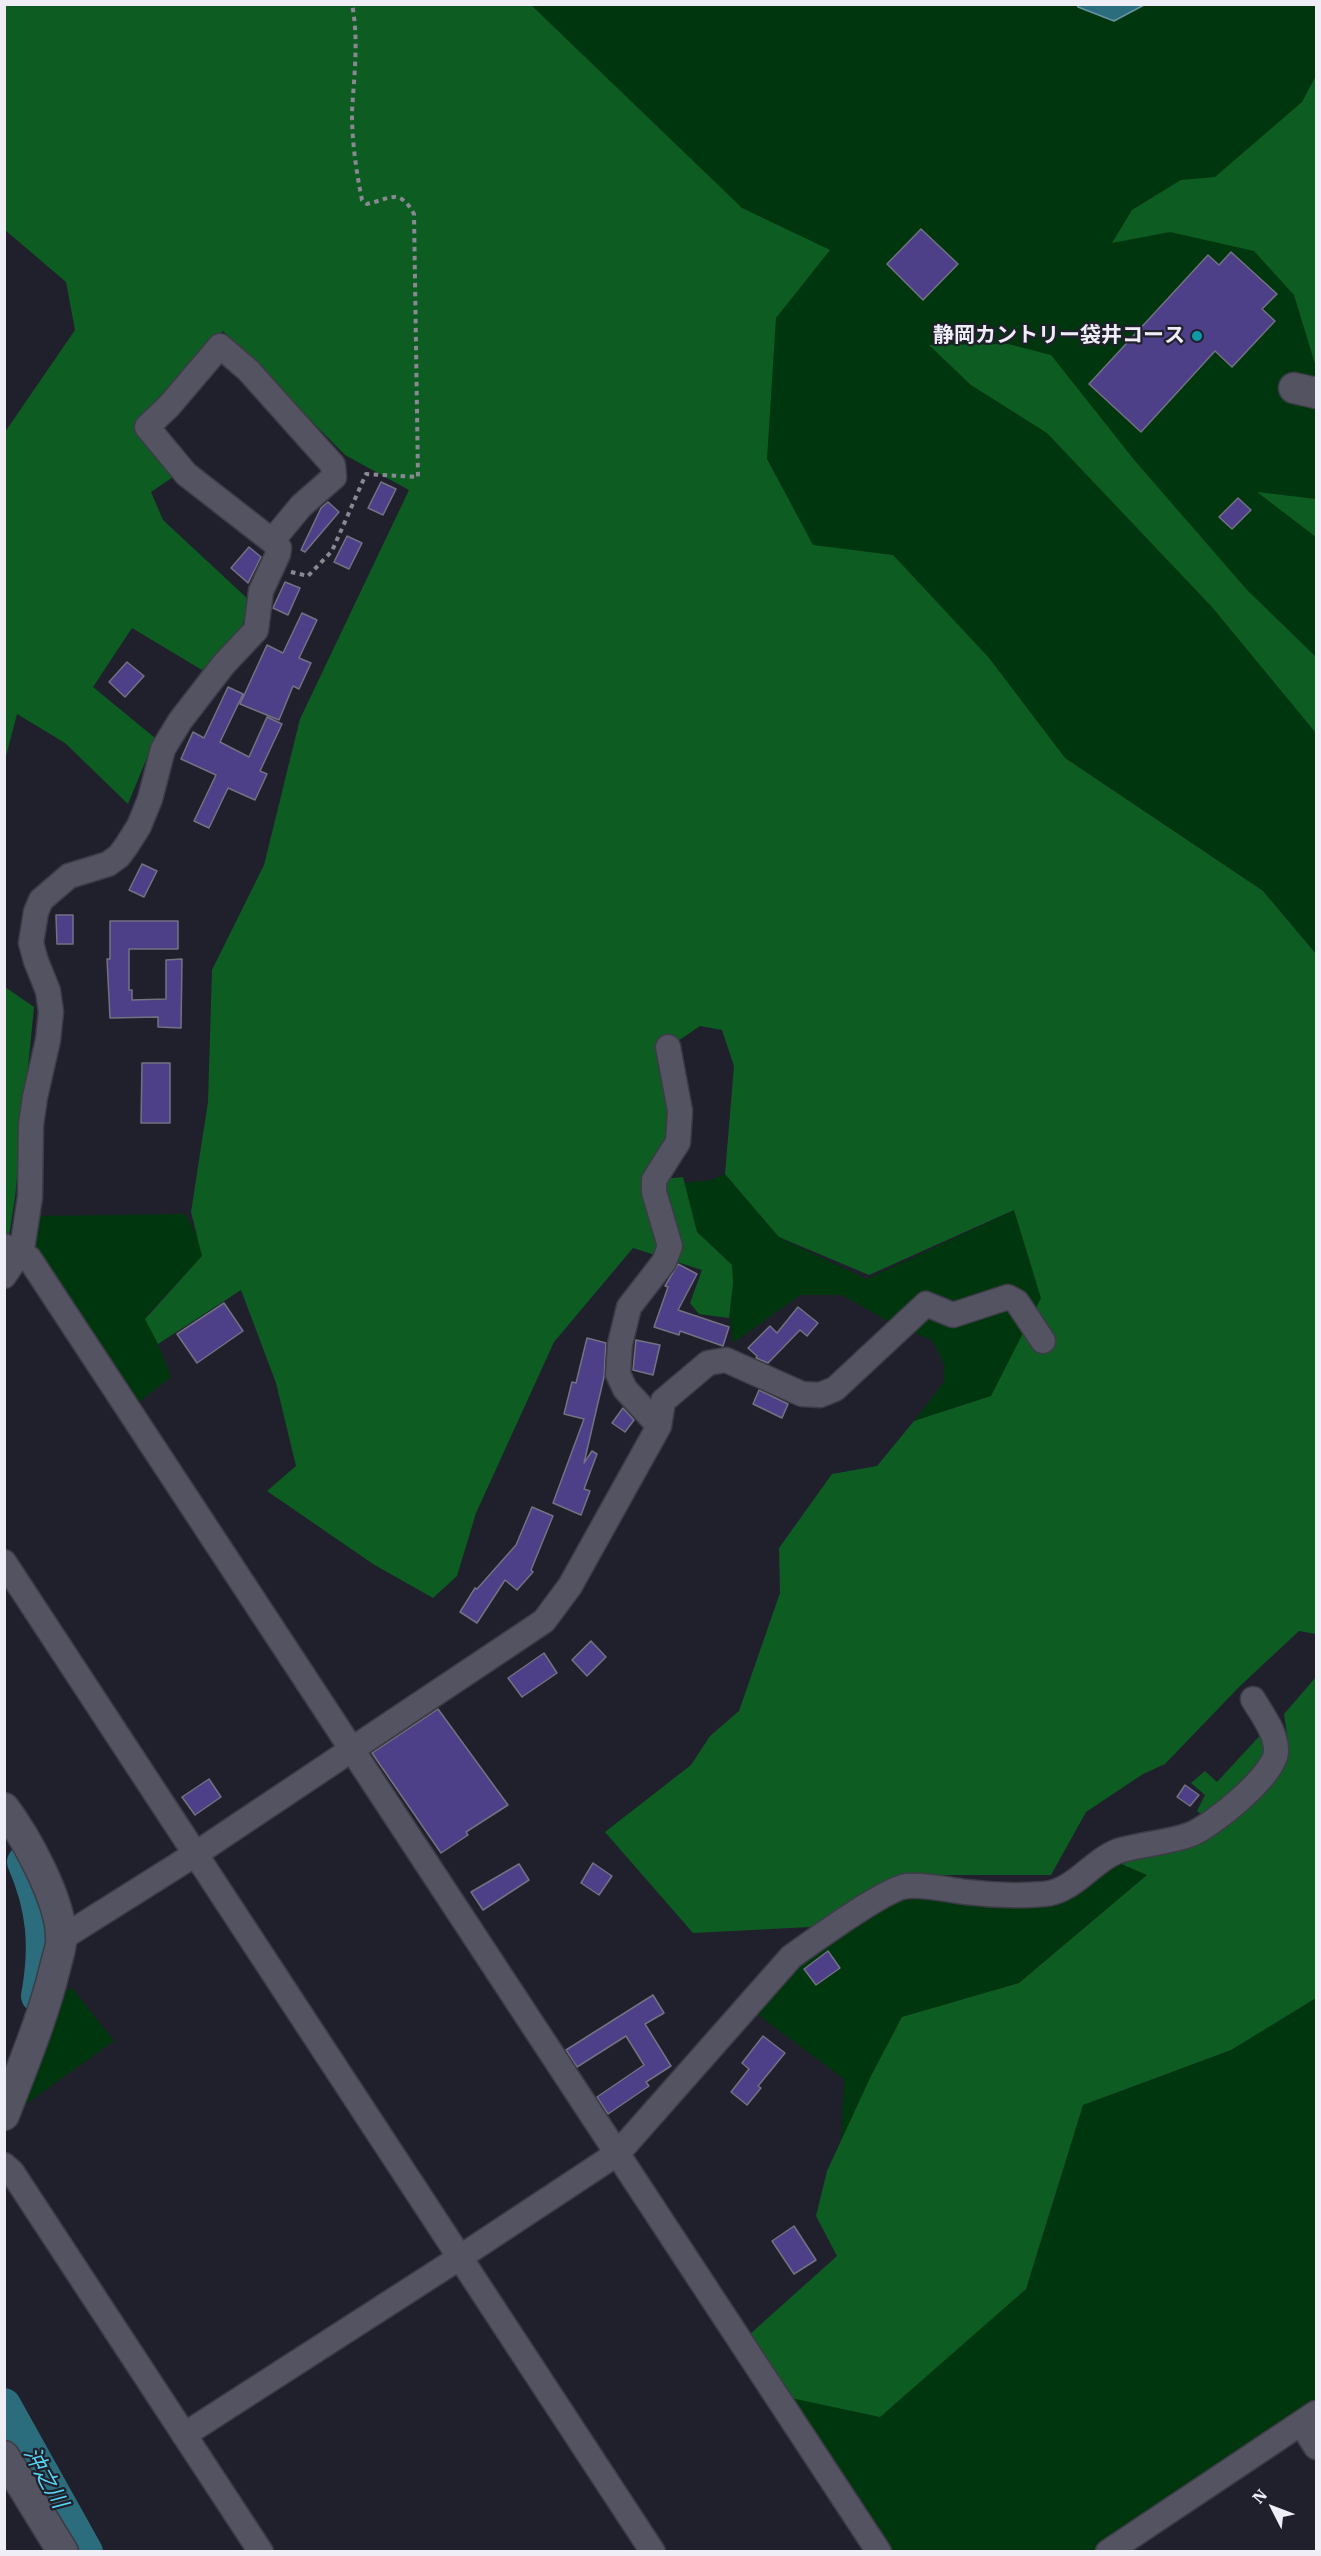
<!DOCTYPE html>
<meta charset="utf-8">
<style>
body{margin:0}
#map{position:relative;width:1321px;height:2556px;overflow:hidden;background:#201f2c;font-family:"IBM Plex Serif",serif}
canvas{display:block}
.frame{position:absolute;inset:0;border:6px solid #efeef7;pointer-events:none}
.north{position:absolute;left:1243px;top:2478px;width:60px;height:60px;-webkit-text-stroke:4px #201f2c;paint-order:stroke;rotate:312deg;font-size:16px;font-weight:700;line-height:24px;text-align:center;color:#efeef7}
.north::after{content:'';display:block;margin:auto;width:21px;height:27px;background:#efeef7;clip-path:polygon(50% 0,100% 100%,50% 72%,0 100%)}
</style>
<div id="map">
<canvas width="1321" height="2556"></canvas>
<div class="frame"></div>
<div class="north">N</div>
</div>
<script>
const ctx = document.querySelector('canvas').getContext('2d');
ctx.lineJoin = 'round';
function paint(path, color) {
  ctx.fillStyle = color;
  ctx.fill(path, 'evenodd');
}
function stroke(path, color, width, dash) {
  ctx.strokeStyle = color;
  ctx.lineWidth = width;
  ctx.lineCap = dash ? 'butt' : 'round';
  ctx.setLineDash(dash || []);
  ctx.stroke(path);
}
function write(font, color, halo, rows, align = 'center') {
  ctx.font = font + ' "IBM Plex Serif","Noto Sans JP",serif';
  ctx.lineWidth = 4.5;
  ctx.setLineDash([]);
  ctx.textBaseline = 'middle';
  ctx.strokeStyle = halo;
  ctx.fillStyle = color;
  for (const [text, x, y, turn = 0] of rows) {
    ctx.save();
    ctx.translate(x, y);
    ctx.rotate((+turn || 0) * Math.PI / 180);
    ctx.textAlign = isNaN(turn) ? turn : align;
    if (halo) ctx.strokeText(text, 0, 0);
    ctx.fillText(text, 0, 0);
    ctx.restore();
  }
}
paint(new Path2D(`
 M530,5H1316V954L1263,891L1065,758L893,555L813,546Z
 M725,1174L782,1239L867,1279L1015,1210L1046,1297L991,1396L914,1421L944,1382V1364L932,1340L900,1328L842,1295H800L733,1343L730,1319L732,1265L697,1232L684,1183L711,1180Z
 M185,1214L206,1252L147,1315L171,1377L133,1407L38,1257L31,1236L34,1216Z
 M1112,1860L1147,1875L1019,1983L903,2017L841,2141L844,2079L749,2008L799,1961L893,1902L939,1896L991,1905L1053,1907Z
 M72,1988L114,2041L5,2119L59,1994Z
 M1316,1998V2406L1104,2551L883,2552L777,2395L1026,2289L1083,2105L1231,2050Z`), '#00360e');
paint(new Path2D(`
 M5,5H531L742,208L830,250L776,318L767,459L813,545L893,555L989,658L1065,758L1263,891L1316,954V1634L1299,1631L1240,1686L1165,1764L1143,1774L1086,1812L1051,1875H934L903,1878L830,1926L693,1933L605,1832L691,1765L710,1736L739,1711L780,1593L779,1548L832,1474L877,1466L914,1421L991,1396L1041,1298L1014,1210L869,1275L779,1237L725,1174L734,1066L722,1030L700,1026L672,1045L679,1123L654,1180L683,1177L697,1232L732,1265L733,1283L729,1318L699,1314L690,1303L702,1270L633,1248L554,1342L476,1513L457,1576L433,1598L373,1564L267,1491L296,1466L276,1383L241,1290L158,1344L145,1319L202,1256L191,1212L208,1102L212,970L264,865L300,719L409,490L345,455L223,331L136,431L179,473L151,492L163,520L250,601L239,635L202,670L132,628L93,687L155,738L128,804L65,743L17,714L5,760V432L75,330L66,282L5,230Z
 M1316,76V367L1294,295L1254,251L1170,232L1112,243L1132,210L1181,180L1215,177L1302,102Z
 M1008,344L1051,355L1135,461L1247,590L1316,657V733L1212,607L1047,433L971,385L929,345Z
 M1257,492L1316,499V537Z
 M5,987L34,1007L15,1198L5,1261Z
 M1316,1677V1998L1231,2050L1083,2105L1026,2289L880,2417L777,2395L740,2343L837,2256L816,2216L827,2171L871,2076L902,2017L1019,1983L1147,1875L1112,1860L1207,1818L1197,1811L1205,1795L1191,1783L1205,1771L1217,1782L1266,1729L1279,1769L1289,1748L1284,1714Z`), '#0d5d23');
const water = new Path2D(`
 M1077,5V4L1144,5L1114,21L1078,7Z`);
paint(water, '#2c6d7d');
stroke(water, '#6694a2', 1.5);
stroke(new Path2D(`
 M24,1862C44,1908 47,1947 38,1996
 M4,2405L86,2552`), '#2c6d7d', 34);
const building = new Path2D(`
 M921,229L958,264L923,300L887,264Z
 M1231,252L1277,294L1262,309L1275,321L1232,367L1215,351L1141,432L1089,384L1208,255L1219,265Z
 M381,482L396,489L383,515L368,508Z
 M1238,498L1251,510L1232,529L1219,517Z
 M328,502L339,512L305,552L301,550L321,508Z
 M347,536L362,543L349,569L334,562Z
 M249,547L261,557L248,583L231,568Z
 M285,582L300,588L288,615L273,608Z
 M302,613L317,620L299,658L311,663L299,689L293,686L279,720L240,704L267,645L283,653Z
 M127,662L144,676L125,697L109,682Z
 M228,687L243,694L220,742L249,757L267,717L282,724L260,771L267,774L255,800L228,788L209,828L194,821L216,775L181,759L193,732L204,738Z
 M142,864L157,871L144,897L129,890Z
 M56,915H73V944H57Z
 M110,921H178V949H129V990H132V1000L166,999V960L182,959L181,1028L158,1027V1017L110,1018L107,959H110Z
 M142,1063H170V1123H141Z
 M678,1264L697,1274L678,1310L729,1327L723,1346L680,1331L679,1335L654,1327L668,1287L665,1286Z
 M224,1303L243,1331L197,1363L177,1334Z
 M798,1307L818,1323L807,1336L800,1330L768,1363L756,1358L757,1356L748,1348L770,1326L777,1333Z
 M587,1338L606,1343L604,1377L584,1463L592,1451L597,1454L584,1489L590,1491L581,1515L553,1503L584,1419L564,1414L572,1382L576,1383Z
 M636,1340L660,1345L653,1375L633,1370Z
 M759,1390L788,1404L782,1418L753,1404Z
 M623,1408L634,1420L625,1432L612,1423Z
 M532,1507L553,1516L531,1570L533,1572L517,1590L505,1580L477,1623L460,1612L475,1588L477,1589L516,1545Z
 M591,1641L606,1657L587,1676L572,1660Z
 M544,1653L557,1673L522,1697L508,1678Z
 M438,1709L508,1805L466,1832L468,1835L441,1853L372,1753Z
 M209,1779L221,1797L195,1815L182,1797Z
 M1185,1785L1199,1795L1190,1806L1177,1797Z
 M593,1863L612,1876L599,1895L581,1883Z
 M519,1864L529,1880L483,1910L471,1892Z
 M828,1951L840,1968L816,1985L804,1969Z
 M653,1995L664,2013L645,2024L671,2066L646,2082L649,2086L608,2114L597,2097L644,2065L626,2036L577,2067L566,2050Z
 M763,2036L785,2053L758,2086L761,2088L747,2105L731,2092L749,2069L742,2063Z
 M794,2226L816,2260L794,2274L772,2241Z`);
paint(building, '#4d3f88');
stroke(building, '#737282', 1.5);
const minor = new Path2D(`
 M4,1246L29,1258L879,2552
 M4,1276L22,1249L30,1197L31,1125L35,1097L48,1040L51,1012L48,991L36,961L31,943L36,912L41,900L69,876L108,864L119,856L127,845L139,826L150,799L163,749L180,721L224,664L256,630L261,591L278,554L279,548L272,541L186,474L147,427L169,406L220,346L248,370L333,465L334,477L301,506L272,541
 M659,1426L625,1389L618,1374L620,1344L629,1307L664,1262L670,1246L654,1192V1180L678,1142L680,1111L668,1047
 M4,1562L653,2552
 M62,1938L197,1853L544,1621L570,1586L659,1426L663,1401L708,1363L726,1360L802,1394L820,1395L835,1389L926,1304L953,1315L1008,1297L1017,1302L1043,1341
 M4,2165L12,2172L261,2552
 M1301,2423L1316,2447
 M184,2435L459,2258L618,2153L791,1957C812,1942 886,1888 907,1886C926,1884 948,1890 966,1892C990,1895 1019,1896 1044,1894C1073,1892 1092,1861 1118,1851C1141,1844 1166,1843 1189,1835C1211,1827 1274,1776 1276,1752C1277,1733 1262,1715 1253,1699
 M1108,2552L1316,2413`);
const tertiary = new Path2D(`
 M1294,388L1316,393
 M4,1808C26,1837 61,1901 61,1937C62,1947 57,1958 55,1968C43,2018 22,2067 4,2115
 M4,2456L63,2552`);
stroke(minor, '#3c3b46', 27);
stroke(tertiary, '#3c3b46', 33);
stroke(new Path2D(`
 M291,572L308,576L332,551L366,474L418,477L414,214C399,187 390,199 367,204L362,200C356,170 352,142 352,112C354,76 359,40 352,4`), '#898893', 4, [4.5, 4.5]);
stroke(minor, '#545362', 24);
stroke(tertiary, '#545362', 30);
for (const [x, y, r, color] of [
 [1197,336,6,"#0f9aa8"]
]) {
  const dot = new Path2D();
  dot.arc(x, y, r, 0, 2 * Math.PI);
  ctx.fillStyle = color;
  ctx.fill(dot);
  stroke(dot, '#201f2c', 2);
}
write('bold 21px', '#efeef7', '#201f2c', [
 ["静岡カントリー袋井コース",1185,336]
], 'right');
write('italic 22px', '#56d5f2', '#201f2c', [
 ["沖之川",45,2478,61]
]);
</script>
